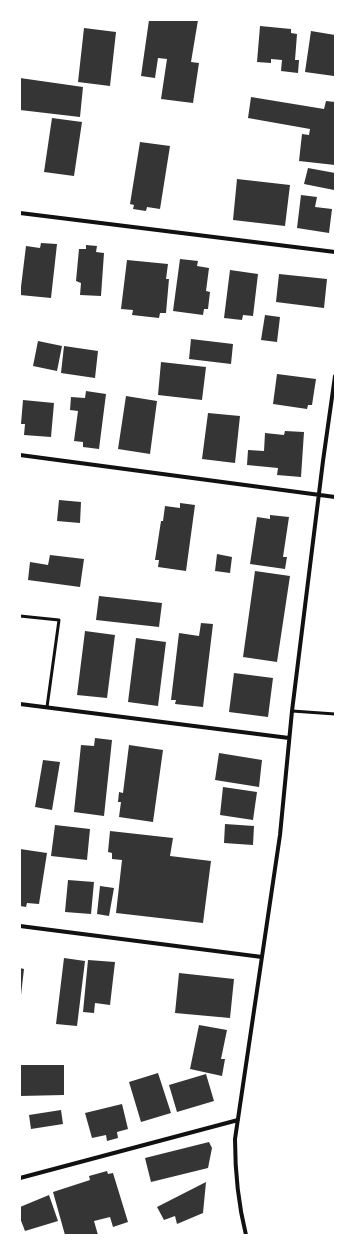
<!DOCTYPE html>
<style>
body{margin:0}
#map{position:relative;width:355px;height:1255px;overflow:hidden;background:#fff;font-family:Barlow,sans-serif}
canvas{display:block}
.frame{position:absolute;inset:0;border:21px solid #fff;pointer-events:none}
</style>
<div id="map">
<canvas width="355" height="1255"></canvas>
<div class="frame"></div>
</div>
<script>
const ctx = document.querySelector('canvas').getContext('2d');
ctx.lineJoin = 'round';
function paint(path, color) {
  ctx.fillStyle = color;
  ctx.fill(path, 'evenodd');
}
function stroke(path, color, width, dash) {
  ctx.strokeStyle = color;
  ctx.lineWidth = width;
  ctx.lineCap = dash ? 'butt' : 'round';
  ctx.setLineDash(dash || []);
  ctx.stroke(path);
}
paint(new Path2D(`
 M149,20H198L191,62L199,63L193,103L161,99L167,59L158,58L155,78L141,76Z
 M260,26L291,29V33L297,34L295,60H299L298,73L281,71L282,60L271,59V63L257,62Z
 M84,28L116,32L110,86L78,82Z
 M311,31L335,35L334,76L305,72Z
 M20,78L83,87L80,117L20,110Z
 M251,97L324,109L326,101L335,102V165L299,161L302,134L309,135L310,129L248,118Z
 M52,118L82,122L74,176L44,172Z
 M140,142L170,146L160,209L147,207L146,211L133,209L134,205L130,204Z
 M308,168L335,173L334,190L304,184Z
 M237,179L290,185L285,226L233,220Z
 M301,195L317,197L315,207L332,209L329,233L297,228Z
 M41,243L57,244L51,298L20,295L26,246L40,248Z
 M86,245L97,246L96,252L104,253L101,296L80,295L81,283L76,281L79,249H86Z
 M180,259L198,261L197,266L209,268L206,291L210,292L208,309H204L203,315L173,311Z
 M127,260L168,264L166,279H169L166,313H160L159,318L132,315L133,310L121,309Z
 M230,270L258,274L253,316L243,315L242,320L224,318Z
 M279,274L327,279L324,308L276,302Z
 M265,315L280,317L277,342L261,340Z
 M191,339L233,344L231,364L189,359Z
 M38,341L62,346L57,371L33,366Z
 M64,346L98,351L95,378L61,373Z
 M161,362L206,367L202,400L158,395Z
 M277,374L316,379L312,405H308L307,409L273,404Z
 M86,391L106,394L99,449L83,447V442L74,441L78,411L70,410L71,397L85,398Z
 M126,396L157,401L150,454L118,449Z
 M23,400L54,403L51,437L24,435L25,424H21Z
 M208,413L240,416L235,463L202,459Z
 M285,431L304,432L301,477L277,475L278,468L247,465L248,450L264,451L265,433L284,435Z
 M59,500L81,502L80,523L57,521Z
 M180,503L195,505L186,571L158,567L159,560H155L161,521H163L165,506L180,508Z
 M270,515L289,517L283,557H287L285,569L250,564L257,517L270,519Z
 M217,554L232,557L230,573L215,571Z
 M50,555L84,559L80,587L28,580L30,562L48,565Z
 M255,571L290,576L277,662L243,657Z
 M99,596L162,603L159,627L96,620Z
 M201,623L213,624L203,707L175,704L176,700H171L179,633L199,636Z
 M85,631L115,635L107,698L77,695Z
 M136,638L166,642L158,706L128,702Z
 M234,673L273,678L268,717L229,712Z
 M95,738L112,740L104,816L74,812L81,745L94,746Z
 M129,745L163,750L153,822L119,817L121,802H118L119,792L123,793Z
 M219,753L262,760L259,787L215,780Z
 M43,760L60,762L52,810L35,807Z
 M223,787L257,792L253,820L220,815Z
 M225,824L254,826L253,845L224,843Z
 M55,825L90,829L87,860L51,856Z
 M110,831L173,838L170,856L211,861L203,923L116,913L122,860L112,859V853L108,852Z
 M20,849L47,853L39,904L27,903L26,907L20,906Z
 M68,880L94,882L91,914L65,912Z
 M100,886L114,888L109,916L97,914Z
 M64,958L85,961L77,1026L56,1024Z
 M88,960L115,962L110,1005L95,1003L94,1013L83,1012Z
 M20,968L24,969L21,995H20Z
 M179,973L234,979L230,1018L175,1013Z
 M199,1025L227,1030L221,1059H225L222,1076L190,1069Z
 M20,1065H64V1095L20,1096Z
 M158,1073L171,1113L141,1122L129,1082Z
 M206,1074L214,1101L177,1112L169,1085Z
 M122,1104L128,1129L117,1132L118,1138L107,1141L106,1135L92,1138L85,1113Z
 M61,1110L63,1124L31,1129L29,1115Z
 M209,1142L212,1148L208,1168L151,1182L145,1158Z
 M107,1171L108,1174L113,1173L128,1222L113,1227L110,1217L94,1221L98,1235H65L53,1192L90,1180L89,1176Z
 M206,1182L203,1213L177,1224L175,1216L164,1220L157,1207Z
 M49,1195L58,1221L25,1231L20,1218V1207Z`), '#353535');
stroke(new Path2D(`
 M20,616L59,620L47,707
 M292,711L335,714`), '#111', 3);
stroke(new Path2D(`
 M20,213L335,252
 M20,455L335,497
 M20,704L289,738
 M20,926L262,957
 M20,1178L238,1120
 M246,1235C238,1203 235,1172 235,1139L280,835L292,711L323,461L335,376`), '#111', 4);
</script>
